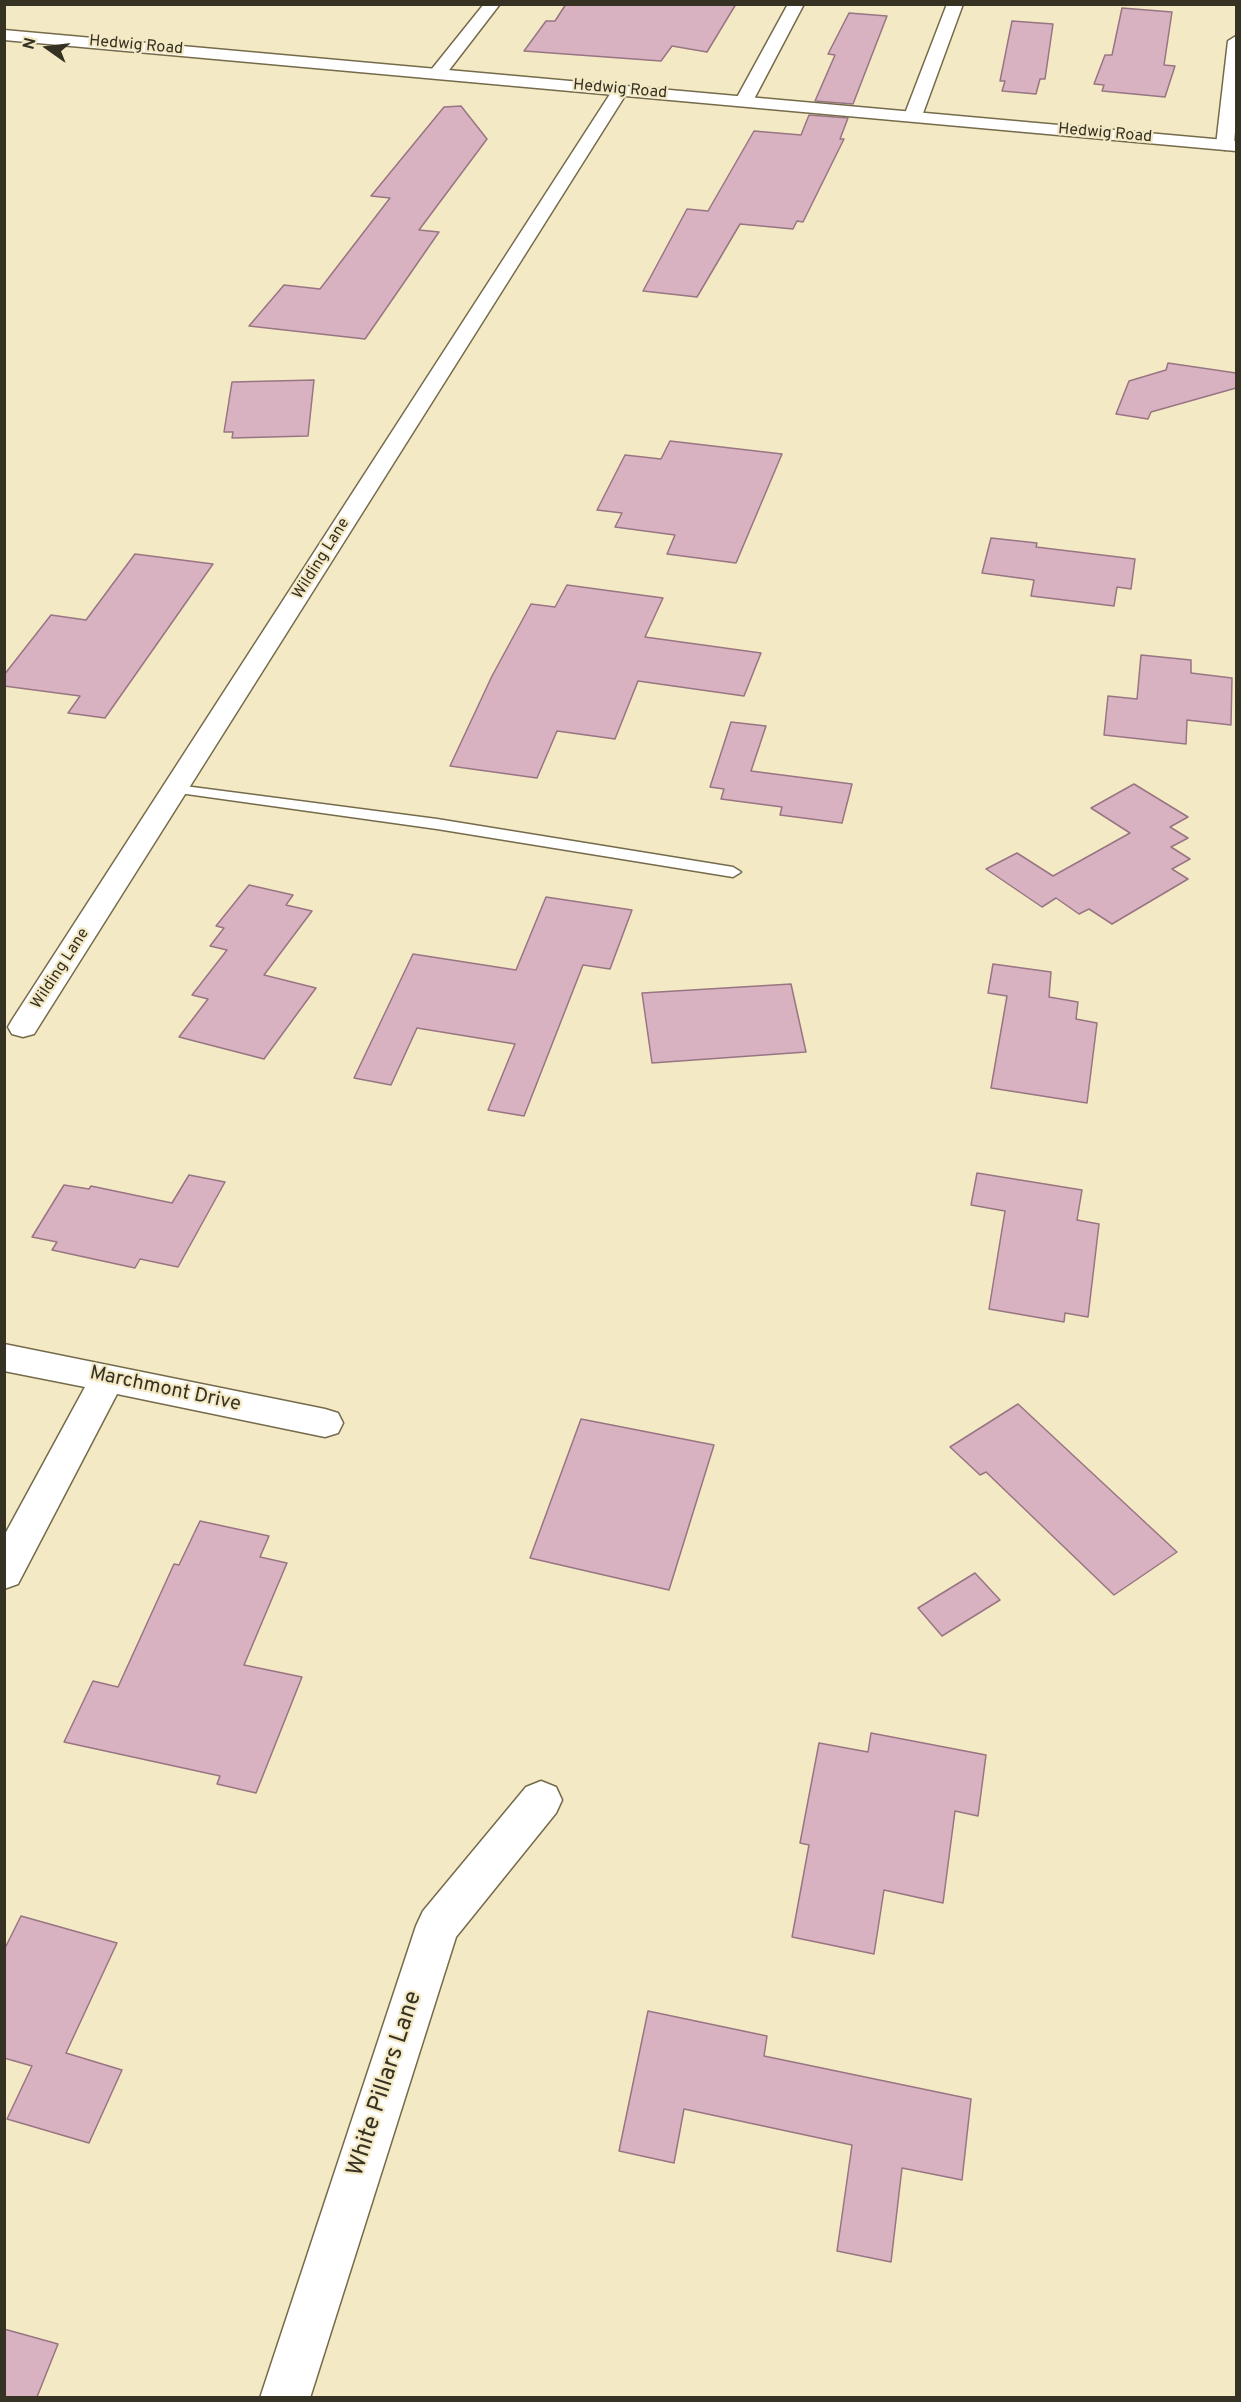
<!DOCTYPE html>
<style>
body{margin:0}
#map{position:relative;width:1241px;height:2402px;overflow:hidden;background:#f4e9c5;font-family:Overpass,sans-serif}
canvas{display:block}
.frame{position:absolute;inset:0;border:6px solid #353123;pointer-events:none}
.north{position:absolute;left:18px;top:18px;width:60px;height:60px;-webkit-text-stroke:4px #f4e9c5;paint-order:stroke;rotate:284deg;font-size:16px;font-weight:700;line-height:24px;text-align:center;color:#353123}
.north::after{content:'';display:block;margin:auto;width:21px;height:27px;background:#353123;clip-path:polygon(50% 0,100% 100%,50% 72%,0 100%)}
</style>
<div id="map">
<canvas width="1241" height="2402"></canvas>
<div class="frame"></div>
<div class="north">N</div>
</div>
<script>
const ctx = document.querySelector('canvas').getContext('2d');
ctx.lineJoin = 'round';
function paint(path, color) {
  ctx.fillStyle = color;
  ctx.fill(path, 'evenodd');
}
function stroke(path, color, width, dash) {
  ctx.strokeStyle = color;
  ctx.lineWidth = width;
  ctx.lineCap = dash ? 'butt' : 'round';
  ctx.setLineDash(dash || []);
  ctx.stroke(path);
}
function write(font, color, halo, rows, align = 'center') {
  ctx.font = font + ' Overpass,sans-serif';
  ctx.lineWidth = 4.5;
  ctx.setLineDash([]);
  ctx.textBaseline = 'middle';
  ctx.strokeStyle = halo;
  ctx.fillStyle = color;
  for (const [text, x, y, turn = 0] of rows) {
    ctx.save();
    ctx.translate(x, y);
    ctx.rotate((+turn || 0) * Math.PI / 180);
    ctx.textAlign = isNaN(turn) ? turn : align;
    if (halo) ctx.strokeText(text, 0, 0);
    ctx.fillText(text, 0, 0);
    ctx.restore();
  }
}
const building = new Path2D(`
 M566,4H736L707,52L672,46L661,61L524,51L546,21H555Z
 M1122,8L1172,12L1164,65L1175,66L1165,97L1102,91L1104,85L1094,84L1105,55H1112Z
 M849,13L887,16L853,104L815,101L835,55L828,54Z
 M1012,21L1053,24L1045,79H1040L1036,94L1002,91L1005,81H1000Z
 M461,106L487,139L419,230L439,232L365,339L249,326L284,285L320,289L390,198L371,196L444,107Z
 M809,115L848,118L840,139H844L803,222L797,221L793,229L740,224L697,297L643,291L687,209L708,211L754,131L801,135Z
 M1168,363L1236,373V388L1151,412L1148,419L1116,414L1129,381L1166,370Z
 M314,380L308,436L232,438L233,432H224L232,382Z
 M670,441L782,454L736,563L667,554L675,535L615,527L622,513L597,510L625,455L661,459Z
 M991,538L1037,543L1036,547L1135,559L1131,589L1117,587L1114,606L1031,596L1034,580L982,573Z
 M135,554L213,564L105,718L68,713L80,696L4,686V675L51,615L86,620Z
 M567,585L663,598L645,637L761,653L744,696L638,681L615,739L557,731L537,778L450,766L492,676L531,604L555,607Z
 M1141,655L1191,660V673L1232,678L1231,725L1187,720L1186,744L1104,735L1108,696L1137,699Z
 M731,722L766,726L751,771L852,784L842,823L780,815L782,807L721,799L724,789L710,787Z
 M1134,784L1188,817L1170,827L1188,838L1171,847L1190,859L1172,869L1188,879L1112,924L1089,909L1079,914L1056,898L1042,907L986,869L1017,853L1053,876L1130,833L1091,808Z
 M249,885L293,895L286,905L312,911L264,975L316,988L264,1059L179,1037L208,999L192,995L227,950L210,946L224,928L216,926Z
 M546,897L632,910L610,969L583,965L524,1116L488,1110L515,1044L417,1028L391,1085L354,1078L413,954L516,970Z
 M993,964L1051,972L1049,997L1078,1002L1076,1019L1097,1023L1087,1103L991,1088L1007,996L988,993Z
 M791,984L806,1052L652,1063L642,993Z
 M977,1173L1082,1190L1077,1220L1099,1224L1088,1317L1065,1313L1064,1322L989,1309L1005,1211L971,1205Z
 M189,1175L225,1182L178,1267L140,1259L135,1268L52,1250L57,1242L32,1237L64,1185L89,1189L91,1186L172,1203Z
 M1018,1404L1177,1552L1114,1595L986,1472L980,1475L950,1447Z
 M581,1419L714,1445L669,1590L530,1558Z
 M200,1521L269,1536L260,1557L287,1563L244,1665L302,1677L256,1793L217,1784L220,1776L64,1742L93,1681L118,1687L174,1564L179,1565Z
 M975,1573L1000,1600L942,1636L918,1608Z
 M871,1733L986,1755L978,1816L955,1811L943,1903L884,1890L874,1954L792,1937L809,1845L800,1843L819,1743L868,1752Z
 M21,1916L117,1943L66,2053L122,2070L89,2143L7,2119L32,2066L4,2058V1950Z
 M648,2011L767,2036L764,2056L971,2099L962,2180L902,2168L891,2262L837,2251L852,2145L684,2109L674,2163L619,2151Z
 M4,2329L58,2344L37,2397H4Z`);
paint(building, '#d8b2c0');
stroke(building, '#987582', 1.5);
const service = new Path2D(`
 M177,785L437,819L733,867L741,872L733,877L437,829L172,792L170,789Z`);
const minor = new Path2D(`
 M484,4H500L443,78H431L429,74L431,70Z
 M788,4H804L753,101L750,105H738L735,101Z
 M947,4H963L922,116L919,120H907L904,116Z
 M1236,36V118L1234,145L1225,150L1216,145L1228,41Z
 M620,86L628,91L34,1034L23,1037L12,1034L8,1027L12,1020L612,91Z
 M4,1344L325,1409L338,1413L343,1423L338,1433L325,1437L117,1394L18,1584L4,1589V1536L85,1387L4,1371Z
 M541,1781L556,1787L562,1800L556,1813L456,1937L310,2398H260L416,1926L423,1911L526,1787Z`);
const tertiary = new Path2D(`
 M4,30L1236,141V151L4,40Z`);
stroke(service, '#756b4b', 3);
stroke(minor, '#756b4b', 3);
stroke(tertiary, '#756b4b', 3);
paint(service, '#fff');
paint(minor, '#fff');
paint(tertiary, '#fff');
write('16px', '#353123', '#f4e9c5', [
 ["Hedwig Road",136,46,5],
 ["Hedwig Road",620,90,5],
 ["Hedwig Road",1105,134,5],
 ["Wilding Lane",322,559,-58],
 ["Wilding Lane",61,969,-57]
]);
write('20px', '#353123', '#f4e9c5', [
 ["Marchmont Drive",165,1390,12]
]);
write('24px', '#353123', '#f4e9c5', [
 ["White Pillars Lane",386,2084,-72]
]);
</script>
